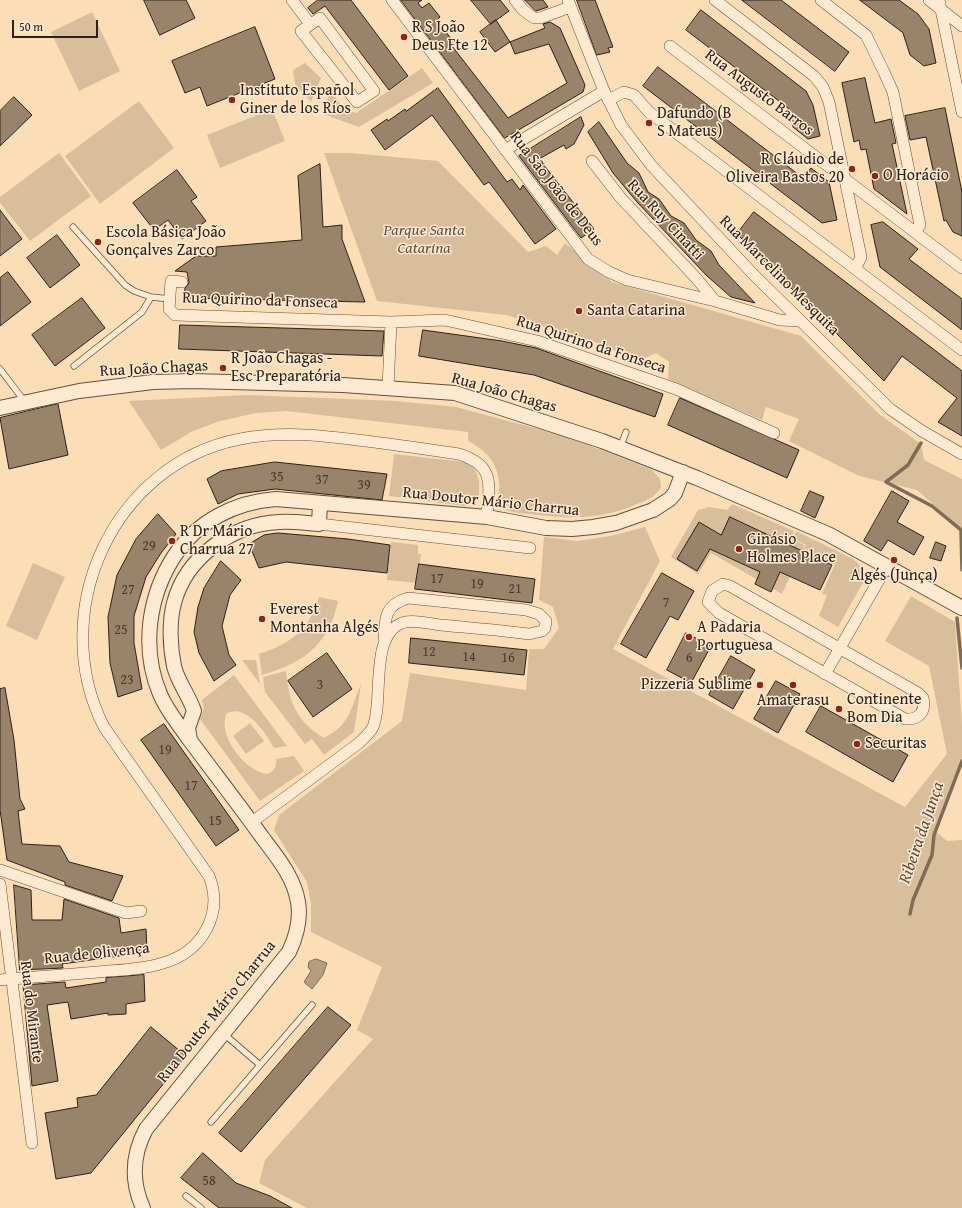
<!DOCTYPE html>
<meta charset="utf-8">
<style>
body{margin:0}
#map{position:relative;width:962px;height:1208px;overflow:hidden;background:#fcdeb6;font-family:"Gentium Book Plus",serif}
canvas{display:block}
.scale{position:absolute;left:12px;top:20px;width:86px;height:18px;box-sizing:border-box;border:2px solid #2e2019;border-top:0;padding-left:5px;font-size:12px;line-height:14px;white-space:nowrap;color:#2e2019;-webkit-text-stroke:3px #fdead0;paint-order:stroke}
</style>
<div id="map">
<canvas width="962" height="1208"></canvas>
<div class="scale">50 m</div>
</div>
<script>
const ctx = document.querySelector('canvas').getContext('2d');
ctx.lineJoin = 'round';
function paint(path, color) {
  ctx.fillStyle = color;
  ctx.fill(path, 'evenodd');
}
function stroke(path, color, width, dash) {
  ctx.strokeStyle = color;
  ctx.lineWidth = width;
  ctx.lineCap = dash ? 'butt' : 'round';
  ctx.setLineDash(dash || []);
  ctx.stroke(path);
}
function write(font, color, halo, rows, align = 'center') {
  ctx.font = font + ' "Gentium Book Plus",serif';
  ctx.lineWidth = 3;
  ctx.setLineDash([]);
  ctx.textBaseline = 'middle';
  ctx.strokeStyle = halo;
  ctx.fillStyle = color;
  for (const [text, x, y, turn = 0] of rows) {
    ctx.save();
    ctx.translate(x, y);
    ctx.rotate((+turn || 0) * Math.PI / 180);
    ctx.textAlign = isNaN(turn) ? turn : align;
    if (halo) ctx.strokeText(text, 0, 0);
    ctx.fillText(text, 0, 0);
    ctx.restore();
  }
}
paint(new Path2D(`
 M92,12L120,71L79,91L51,32Z
 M305,63L321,78L311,102L295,84L293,70Z
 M422,68L433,83L359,127L323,114L330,90L345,110L356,113Z
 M139,101L174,148L100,204L65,156Z
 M272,109L285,141L220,168L207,135Z
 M59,153L91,196L30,241L0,203V197Z
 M324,153H351L438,161L528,252L546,246L557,255L565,243L612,282L801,336L879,414L921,444L924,460L962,479V530L917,490L859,476L789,441L799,419L766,407L762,420L668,379L669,362L656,353L639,361L592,341L506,315L377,301Z
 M247,395L396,401L456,407L557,434L604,451L652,470L660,479L661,487C655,497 648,500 637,504C601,520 568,519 529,514C521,513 510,513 503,508C494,500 501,491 499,482C497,461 485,450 468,441V432L287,411L256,413L220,421L193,431L161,450L129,401Z
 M394,454L465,462C479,469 480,480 479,495L473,502L465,506L389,496Z
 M732,504L794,531L791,538L804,545L803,548L806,545L793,538L796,531L853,559C861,565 863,569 865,579L838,627L819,616L827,595L822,594L835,564L802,550L782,594L711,553L698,574L671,557L698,510L709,507L727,510Z
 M645,527L660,561L613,649L905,807L947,754L929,666L885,641L911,596L955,622L962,726V757L936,832L947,841L962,840V1208H307L259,1183L265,1160L373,1039L357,1030L382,967L311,932V904L307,882L274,830L279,815L402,721L410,673L526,690L529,649H544L559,628L553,607L539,600L544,537L577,541L611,536Z
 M391,542L418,545V554H421L417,583L387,580Z
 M33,563L65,577L37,640L6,626Z
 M319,597L338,601C329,645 303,663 262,675L259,654C290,644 310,630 319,597Z
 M242,660H256L260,684Z
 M286,671C289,702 296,721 324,738C351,724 350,709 361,684L354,732L324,755L312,739L305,744L265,692L263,677Z
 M234,675L287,746L274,748C266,733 245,702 226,714C218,737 245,771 267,774C274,772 277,766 276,759L294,756L304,771L260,801L200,719L204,708L202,700Z
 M250,723L264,741L246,754L233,736Z`), '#d9be9b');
const water = new Path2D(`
 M316,959L327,963L323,975L312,989L304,982L311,971L308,967L309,962Z`);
paint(water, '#b69d81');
stroke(water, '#806b57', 1);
stroke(new Path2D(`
 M921,443L908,465L886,482L932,506L961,530L962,570
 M957,618L962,668
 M910,914L913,900L932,855L934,835L962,761`), '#806b57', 3.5);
const building = new Path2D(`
 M144,0H186L195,18L160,35Z
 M318,0H351L408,76L389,90L325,6L313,14L308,8Z
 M401,0H422L418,3L422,8L429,3L440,17L437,20L455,44L452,46L508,118L567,83L549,44L515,54L510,42L545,28L543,24L550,22L560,28L585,85L583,92L505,138Z
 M471,0H500L509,11L491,24Z
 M525,0H543L548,7L536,11Z
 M577,0H595L613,47L608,48L610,52L597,55Z
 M742,0H781L849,52L835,71Z
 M860,0H899L918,14L929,29L936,63L924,66L910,55L903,33Z
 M701,10L806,91L813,105L820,136L808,139L793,127L788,108L686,30Z
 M496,20L510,42L495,52L480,32Z
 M255,27L275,79L207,106L200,87L185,93L172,61Z
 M658,67L803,178L811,168L829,182L837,220L822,223L643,86Z
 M865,78L875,123L891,119L896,143L892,144L907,214L874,189L866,149L861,150L859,140L854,142L842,83Z
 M438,88L507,182L512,179L520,190L523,185L556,229L535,244L489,182L484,185L432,115L385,150L371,130L387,119L388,121L405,109L406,111Z
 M14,97L32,115L0,146V111Z
 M945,108L962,192V236L953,232L946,220L944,221L926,137L910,140L905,116Z
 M581,117L584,125L574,144L566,149L564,145L539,159L594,229L581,238L519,156Z
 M599,122L627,163L639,173L648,192L659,199L671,216L684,223L696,240L711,251L719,265L755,303L731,297L707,276L637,202L613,173L588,132Z
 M320,164L323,227L342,225V239L365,302L184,298L185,288L189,283L187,272L175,271L196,256H216V247L302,240L298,176Z
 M177,170L197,197L191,201L206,221L182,239L168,220L154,230L133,203Z
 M0,210L22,239L0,256Z
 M754,212L962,371V436L938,422L957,398L902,356L884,381L737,234Z
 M883,222L918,249L909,259L962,299V330L880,267L871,225Z
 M57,235L80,265L50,288L27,258Z
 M8,272L31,302L0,326V278Z
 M82,298L105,328L55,366L32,335Z
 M180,325L384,331L382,356L179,349Z
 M423,330L502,341L536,348L663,394L655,417L534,375L419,356Z
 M680,398L799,450L787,478L668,425Z
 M58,404L68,455L9,469L0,418Z
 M275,462L387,474L382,500L275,489L238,494L218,504L207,479L221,471Z
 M810,491L824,497L815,518L801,511Z
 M892,491L909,501L897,522L924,537L914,555L888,540L881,551L864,541Z
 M158,514L176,534L161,553L146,577L134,616V643L142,689L118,697L110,663L108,617L117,575L136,539Z
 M730,517L832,565L820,590L780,572L771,592L755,584L760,572L710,549L697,571L677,559L699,522L721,535Z
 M278,533L348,539L390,545L387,573L286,562L259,568L249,544L264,535Z
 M936,542L946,546L941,561L930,558Z
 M221,561L241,580L230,595L222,626L229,655L236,665L214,681L199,653L194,632L198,607L204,588Z
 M419,564L535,579L532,603L415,589Z
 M662,573L694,591L678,620L670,616L646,658L621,644Z
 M686,633L711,646L691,683L667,670Z
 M411,638L527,650L524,675L409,663Z
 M327,653L352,689L313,717L288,681Z
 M731,656L755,670L733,709L709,695Z
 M776,681L800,694L778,733L754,719Z
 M5,688L14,740L20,799L25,809L18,811L22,844L60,846L69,862L123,876L112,901L65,885V882L7,860L0,810V689Z
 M821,706L908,755L893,782L806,732Z
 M164,724L239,830L216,846L141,740Z
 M14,885L31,890L32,920H62L64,899L119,918L121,933L146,929L147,952L62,964L63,968L20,970Z
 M144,975L145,1001L126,1004V1014L108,1015V1013L71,1019L68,1002L47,1005L58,1081L32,1086L23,985L65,982L66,988L106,982V978Z
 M328,1007L351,1025L241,1152L219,1133Z
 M151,1027L186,1056L91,1173L56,1179L45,1113L78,1107L77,1098L96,1095Z
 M203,1153L236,1183L270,1196L292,1208H219L181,1178Z`);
paint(building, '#99836b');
stroke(building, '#2e2019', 1);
const service = new Path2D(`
 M73,227L125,285L134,291L151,297
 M74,366L142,312L151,297L170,299
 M0,369L25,402
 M620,448L626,432
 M224,1034L260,1065
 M211,1122L312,1005
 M186,1196L201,1208`);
const minor = new Path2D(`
 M292,0L310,24
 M392,0L588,259L609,272L627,280L715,301L780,320L801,321
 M515,0L523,10L534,18H540L570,7
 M568,0L604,91L621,125L651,165L753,274L890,409L922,431L962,454
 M715,0L814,76L823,87L829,102L861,257L855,269
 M821,0L866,35L884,72L893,92L920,225L915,232
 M929,0L962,26
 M939,0L962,112
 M320,18L374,91L357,102L301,31Z
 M670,46L962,268
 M608,100L624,92L634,95L649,112L962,350
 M505,150L604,91
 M592,161L620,197L697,279L715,301
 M182,282L171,281L169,309L175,315L391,322L388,388
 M391,322L445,320L537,341L676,389L774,433
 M319,524L530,548
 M723,584L730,586L918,693L923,698C926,712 919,720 905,719L719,613L708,602L712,591Z
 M825,674L887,566
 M252,822L359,743C364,738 370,733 373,727C384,700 369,636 402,623C410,619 432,624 441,625C471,628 500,630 529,634L542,631L545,628L546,621L539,614L526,610L408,598C384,605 385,619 384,641
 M0,870L126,913L141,911
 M0,884L32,1143
 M0,980C32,977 65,975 97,972C118,970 142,970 163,963C202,952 224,914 209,876L104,727C46,613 112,464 240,439C280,431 318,435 357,440C391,444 425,449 459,454C496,466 489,485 487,517`);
const tertiary = new Path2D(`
 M0,408L79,391L153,382L192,381L343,385L455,393L602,441L697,478L828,534L962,608
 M190,740L188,728L194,711C189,695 178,683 174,666C170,647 169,622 174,603C186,557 233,524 279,522C292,521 306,523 319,524L320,503
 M143,1208C131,1181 132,1155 146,1129L289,952C296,937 301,919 298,902C294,877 277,857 262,837C237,802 211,769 186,735C177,722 166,709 160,694C141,649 148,596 175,555C198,521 235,502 276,499L487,517L546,528L572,529L593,527L616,523L653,510L670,499L675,493L683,472`);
stroke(service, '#625040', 7);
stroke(minor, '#625040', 12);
stroke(tertiary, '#625040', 16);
stroke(service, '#fdead0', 5.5);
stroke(minor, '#fdead0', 11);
stroke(tertiary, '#fdead0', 14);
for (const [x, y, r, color] of [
 [404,37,4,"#8f2418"],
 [232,100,4,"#8f2418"],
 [649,123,4,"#8f2418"],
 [852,169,4,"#8f2418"],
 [875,176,4,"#8f2418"],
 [98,242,4,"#8f2418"],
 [579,311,4,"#8f2418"],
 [223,368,4,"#8f2418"],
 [172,541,4,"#8f2418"],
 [739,549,4,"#8f2418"],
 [894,560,4,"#8f2418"],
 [262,619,4,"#8f2418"],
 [689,637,4,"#8f2418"],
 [760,685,4,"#8f2418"],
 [793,685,4,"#8f2418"],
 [839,709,4,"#8f2418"],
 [857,744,4,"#8f2418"]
]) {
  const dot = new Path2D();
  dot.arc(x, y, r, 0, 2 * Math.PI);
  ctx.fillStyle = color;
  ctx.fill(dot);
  stroke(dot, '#fdead0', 1.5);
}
write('14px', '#49392e', null, [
 ["35",277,477],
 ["37",322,480],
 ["39",364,485],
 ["29",149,546],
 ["17",437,579],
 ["19",477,584],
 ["21",515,589],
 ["27",128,590],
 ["7",666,603],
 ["25",121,630],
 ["12",429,652],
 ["14",469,657],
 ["16",508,658],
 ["6",689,658],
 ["23",127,680],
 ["3",320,685],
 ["19",165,750],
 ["17",191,786],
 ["15",215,821],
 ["58",209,1181]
]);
write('16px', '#2e2019', '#fdead0', [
 ["R S João",412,28],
 ["Deus Fte 12",412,46],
 ["Instituto Español",240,91],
 ["Giner de los Ríos",240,109],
 ["Dafundo (B",657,114],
 ["S Mateus)",657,132],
 ["R Cláudio de",844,160,"right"],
 ["Oliveira Bastos 20",844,178,"right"],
 ["O Horácio",883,176],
 ["Escola Básica João",106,233],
 ["Gonçalves Zarco",106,251],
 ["Santa Catarina",587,311],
 ["R João Chagas -",231,359],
 ["Esc Preparatória",231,377],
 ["R Dr Mário",180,532],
 ["Charrua 27",180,550],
 ["Ginásio",747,540],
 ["Holmes Place",747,558],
 ["Algés (Junça)",894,576,"center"],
 ["Everest",270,610],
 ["Montanha Algés",270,628],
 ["A Padaria",697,628],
 ["Portuguesa",697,646],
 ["Pizzeria Sublime",752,685,"right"],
 ["Continente",847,700],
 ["Bom Dia",847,718],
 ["Amaterasu",793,701,"center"],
 ["Securitas",865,744]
], 'left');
write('16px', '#2e2019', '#fdead0', [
 ["Rua Augusto Barros",759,93,37],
 ["Rua São João de Deus",556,189,52],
 ["Rua Ruy Cinatti",665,220,47],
 ["Rua Marcelino Mesquita",779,276,45],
 ["Rua Quirino da Fonseca",260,301,2],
 ["Rua Quirino da Fonseca",591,345,18],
 ["Rua João Chagas",154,369,-3],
 ["Rua João Chagas",504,393,16],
 ["Rua Doutor Mário Charrua",491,502,6],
 ["Rua de Olivença",97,954,-6],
 ["Rua do Mirante",31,1012,83],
 ["Rua Doutor Mário Charrua",217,1012,-51]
]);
write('italic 16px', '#614f40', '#fdead0', [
 ["Parque Santa",424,231],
 ["Catarina",424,249]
]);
write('italic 17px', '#5e4c3d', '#fdead0', [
 ["Ribeira da Junça",922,833,-71]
]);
</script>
